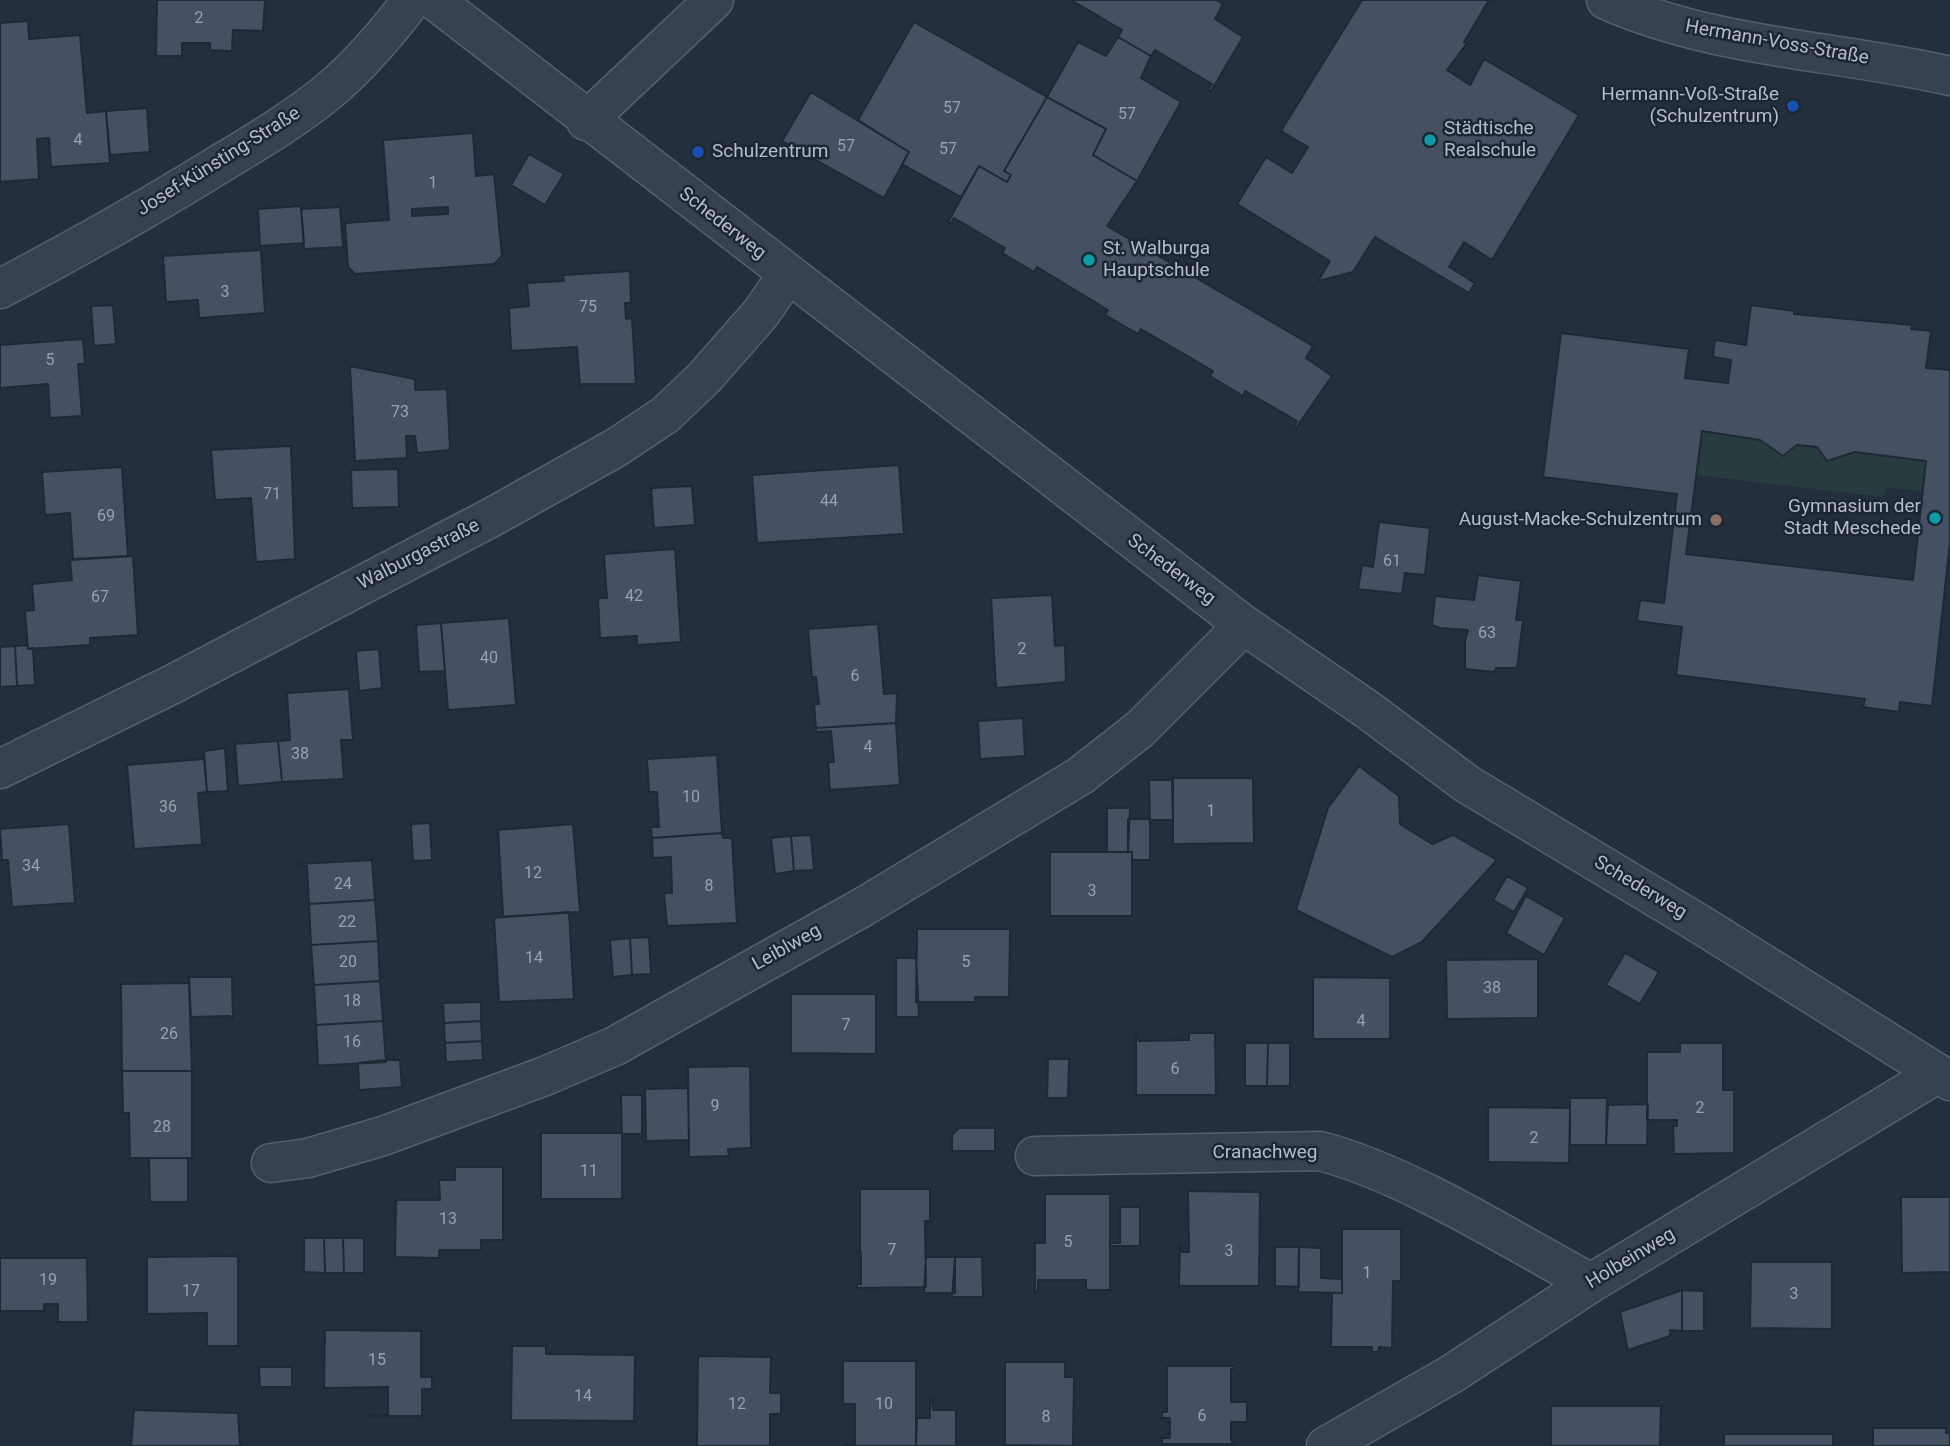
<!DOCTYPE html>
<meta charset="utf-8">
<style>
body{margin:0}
canvas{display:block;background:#242f3e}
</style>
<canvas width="1950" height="1446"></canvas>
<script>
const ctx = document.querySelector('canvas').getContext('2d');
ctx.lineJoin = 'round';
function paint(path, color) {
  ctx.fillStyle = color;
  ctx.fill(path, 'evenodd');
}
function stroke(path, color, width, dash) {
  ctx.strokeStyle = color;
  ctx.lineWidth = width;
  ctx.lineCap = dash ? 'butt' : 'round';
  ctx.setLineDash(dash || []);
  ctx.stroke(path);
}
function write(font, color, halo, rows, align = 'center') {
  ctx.font = font + ' Roboto,sans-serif';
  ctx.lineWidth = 5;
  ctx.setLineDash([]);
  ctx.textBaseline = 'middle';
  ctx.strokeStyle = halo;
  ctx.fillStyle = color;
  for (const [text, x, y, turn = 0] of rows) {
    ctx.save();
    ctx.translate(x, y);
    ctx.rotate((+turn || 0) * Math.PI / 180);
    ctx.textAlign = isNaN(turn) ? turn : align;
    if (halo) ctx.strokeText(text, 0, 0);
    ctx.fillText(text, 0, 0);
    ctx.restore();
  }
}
paint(new Path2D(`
 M1702,431L1760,440L1783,456L1797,445L1926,461L1922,491L1886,488L1883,497L1696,475Z`), '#263c3f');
const building = new Path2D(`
 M157,0H265L263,31L233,30L232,51L210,50V43H182V56H156Z
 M1071,0H1216L1223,4L1215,19L1243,37L1211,91L1208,89L1212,84L1155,50L1151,56L1118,37L1122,30Z
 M1362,0H1492H1489L1464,42L1467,43L1447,70L1470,85L1484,59L1579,115L1492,260L1464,242L1449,267L1475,283L1469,293L1375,237L1353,272L1318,281L1330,261L1237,204L1266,157L1292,173L1308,147L1281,131Z
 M28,21L29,39L80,35L87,113L106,111L110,163L51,167L49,138L37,139L39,179L0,182V23Z
 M914,22L1047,97L1004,171L1011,175L1007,182L979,166L961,197L902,164L909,152L858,120Z
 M1118,37L1151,56L1141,78L1181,102L1137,181L1093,155L1106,129L1047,97L1078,42L1106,56Z
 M811,92L909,152L884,198L782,141Z
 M1047,97L1106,129L1093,155L1137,181L1107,226L1313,346L1306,358L1332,376L1296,428L1294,426L1297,421L1245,391L1243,396L1210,376L1213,371L1141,329L1138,334L1105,315L1108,310L1037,267L1034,272L1002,253L1005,248L954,218L951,223L948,222L979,166L1007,182L1011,175L1004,171Z
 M147,108L150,152L110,155L106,111Z
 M473,133L476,176L494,174L502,256L494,264L355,274L348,267L345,223L389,220L383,140ZM448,207V214L412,216V209Z
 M529,154L564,174L545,205L511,185Z
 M301,206L304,243L260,246L258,209Z
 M340,207L343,247L304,249L301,209Z
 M261,250L265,313L199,318L198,300L166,302L163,256Z
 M630,271L631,303H625L626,319L632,318L636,384H583L580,387L577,347L511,351L509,308L529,306L527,283L564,281L563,275Z
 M113,305L116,344L94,346L91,306Z
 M1751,305L1794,311V314L1912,325L1911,329L1931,331L1926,368L1950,370V542L1932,706L1900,702L1899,712L1863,707L1865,699L1676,675L1682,627L1637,621L1640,600L1664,603L1677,494L1543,477L1561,333L1689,349L1685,378L1728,383L1731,360L1713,357L1715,340L1746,345ZM1702,431L1760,440L1783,456L1797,445L1817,447L1827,461L1855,452L1926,461L1913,580L1686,554Z
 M83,339L85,364H78L82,416L50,418L48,384L0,388V345Z
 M350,366L415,379V390L447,389L450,450L417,453L415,436H406L407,458L355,461Z
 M291,446L295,559L256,562L251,498L215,500L211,450Z
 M899,465L904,534L757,543L752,475Z
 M122,467L128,556L73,559L70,513L45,515L42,472Z
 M398,469L399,507L352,508L351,470Z
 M692,486L695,525L654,528L651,488Z
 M1379,522L1430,528L1425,575L1405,573L1402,594L1358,589L1362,565L1373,567Z
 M675,549L681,642L637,645V636L600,638L598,598H607L604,554Z
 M133,556L138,635L90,638V645L28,649L25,611L34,610L32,584L72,580L70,560Z
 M1478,575L1521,581L1516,620H1523L1517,668H1496L1495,672L1465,669V641L1468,630L1440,628L1432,625L1435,596L1474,600Z
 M1052,595L1055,646L1065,645L1066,682L996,688L991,598Z
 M509,618L516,705L448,710L441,623Z
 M441,623L445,671L419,672L416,625Z
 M878,624L884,694L897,693L896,723L816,728L814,704H819L816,677H812L808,629Z
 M28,645V649L33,648L35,685L17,686L15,646Z
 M15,646L17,686L0,687V647Z
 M379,649L382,688L359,691L356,651Z
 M349,689L353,740H341L344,779L282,782L278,741L290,740L287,693Z
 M1023,718L1025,756L980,759L978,721Z
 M896,723L900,785L830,790L828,762H834L831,731L816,732V728Z
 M278,741L282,782L238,786L235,744Z
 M225,748L228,791L207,792L204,751Z
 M717,755L722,833L652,838L651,827H659L657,792H649L647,759Z
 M204,759L207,792L198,793L202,843L210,844L134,849L127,765Z
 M1359,766L1399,796L1400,824L1432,844L1453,835L1497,860L1422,942L1392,957L1296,910L1328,808Z
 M1173,778H1253L1254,843L1173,844Z
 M1149,780H1172L1173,820H1150Z
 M1107,808H1130L1128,852H1107Z
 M1128,819H1150V860H1132V852H1128Z
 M430,823L432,860L413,861L411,824Z
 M69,824L75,903L12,907L8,860H2L0,829Z
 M573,824L580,912L498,917L503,915L498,830Z
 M722,833L723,838H732L737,923L667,926L664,893H672L671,857L653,858L652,838Z
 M811,835L814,870L794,871L791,836Z
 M791,836L794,871L775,874L771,838Z
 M1050,852H1132V916H1050Z
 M372,860L375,900L309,904L307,866L298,864Z
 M1507,876L1528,888L1514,912L1493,900Z
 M1526,896L1565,918L1544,955L1506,933Z
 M375,900L378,941L311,945L309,904Z
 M569,912L574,999L499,1002L494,918Z
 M917,929H1010L1009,997H975V1002H916Z
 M649,937L651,974L632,975L630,938Z
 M630,938L632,975L613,977L610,940Z
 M378,941L380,981L314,985L311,945Z
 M1625,953L1659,972L1640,1004L1606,985Z
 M896,958H916L919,1017H896Z
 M1538,959V1018L1447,1019L1446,960Z
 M189,977H232L233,1020L230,1016L191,1017Z
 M1313,977L1390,978V1039H1313Z
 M380,981L383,1021L316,1025L314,985Z
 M189,983L192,1071H122L121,984Z
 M791,994H876V1054L791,1053Z
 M481,1002V1021L444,1023L443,1003Z
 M383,1021L386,1062L311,1066L318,1064L316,1025Z
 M481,1021L482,1041L445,1043L444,1023Z
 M1136,1032L1139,1041L1189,1040V1033H1215L1216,1095H1136Z
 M482,1041L483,1060L446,1062L445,1043Z
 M1245,1043H1268L1267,1086H1245Z
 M1268,1043H1290V1086H1267Z
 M1680,1043H1723V1090H1734V1153L1674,1154L1673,1126H1677V1120H1647V1052H1680Z
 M1048,1059H1069L1068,1098H1047Z
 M385,1060H400L402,1087L359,1090L358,1063Z
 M750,1066L751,1148L728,1149L729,1156L689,1157L688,1067Z
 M122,1071H192V1158H130L129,1113H123Z
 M688,1088L689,1140L646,1141L645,1089Z
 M621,1095H642V1134H622Z
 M1570,1098H1607L1606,1145H1570Z
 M1648,1104L1647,1145H1606L1608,1105Z
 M1488,1107L1570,1108L1569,1163L1488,1162Z
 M959,1128H995V1151H952V1135Z
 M541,1133H622V1199H541Z
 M149,1158H188V1202H150Z
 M455,1167H503V1240H481V1250H439V1258L395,1257L396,1200H440L439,1180H455Z
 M860,1189H930V1221H925L926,1287L857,1288V1284H861V1252H856L860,1250Z
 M1188,1191L1260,1192L1259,1286H1179L1180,1243L1182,1252H1189Z
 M1045,1194H1110V1290H1086V1280H1038V1291L1035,1292V1243H1045Z
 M1901,1197H1950V1272L1902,1273Z
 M1120,1207H1140V1246H1110V1243H1120Z
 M1342,1229H1401V1281H1393L1392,1348L1379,1347L1378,1352H1372V1347H1331L1332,1293H1342Z
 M304,1238H324L325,1273L304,1272Z
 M324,1238H343L344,1273H325Z
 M343,1238H364V1273H344Z
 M1275,1247H1299V1287L1275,1286Z
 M1299,1247L1321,1248V1278L1342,1279V1293L1298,1292Z
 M238,1256V1346H207V1313L147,1314V1257Z
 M926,1257H955V1293H924Z
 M955,1257H982L983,1297H952Z
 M0,1258H87L88,1322H58V1304H44V1311H0Z
 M1751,1262H1832V1329L1750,1328Z
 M1682,1290L1704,1291V1331H1682Z
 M1682,1290V1331L1670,1330V1336L1628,1350L1620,1312Z
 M325,1330L421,1331V1377H432V1389H422V1416H367L388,1415V1387L324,1388Z
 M512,1346H546V1354L635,1355L634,1421L511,1420Z
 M698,1356L771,1357L770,1393H781V1414H770V1446H697Z
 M843,1361H916V1446H843L855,1444V1404H843Z
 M1005,1362H1065V1377H1074L1073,1446L1005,1445Z
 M1167,1366H1234V1369H1231V1402H1247V1422H1231V1440L1234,1444H1162V1438H1170V1418H1162V1412H1167Z
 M259,1367H292V1387H260Z
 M930,1399H932L933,1410H956V1446H916L917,1418H930Z
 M1551,1406H1661L1660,1446H1551Z
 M134,1410L238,1413L240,1446H131Z
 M1873,1428H1946V1433H1950V1446H1873Z
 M1724,1434H1833V1446H1724Z`);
paint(building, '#455162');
stroke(building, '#1f2835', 2);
const minor = new Path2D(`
 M434,0L1244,625L1368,710L1467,784L1703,926L1950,1081
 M1606,0C1714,48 1836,50 1950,76
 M586,121L714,0
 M0,289C74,250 147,209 218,165C256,142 295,119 329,91C361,64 387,33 412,0
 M0,769L171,685L494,516L617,447L665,415L704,378L761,313L787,275
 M1035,1156L1320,1151C1408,1174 1509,1239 1591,1283
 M271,1163L308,1158L383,1136L545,1076L615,1046L863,907L1080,776L1140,729L1244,625
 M1326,1446L1450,1375L1591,1283L1937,1074`);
stroke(minor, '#565f6c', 41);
stroke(minor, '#38414e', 38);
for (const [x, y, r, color] of [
 [1793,106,7,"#1a4fb4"],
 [1430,140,7,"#0f9aa8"],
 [698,152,7,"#1a4fb4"],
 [1089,260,7,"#0f9aa8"],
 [1935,518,7,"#0f9aa8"],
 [1716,520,7,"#8d6e63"]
]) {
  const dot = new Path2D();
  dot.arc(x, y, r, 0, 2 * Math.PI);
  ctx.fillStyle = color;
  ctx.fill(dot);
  stroke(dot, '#1d2633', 2.5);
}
write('16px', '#98a1af', null, [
 ["2",199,19],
 ["57",952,109],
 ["57",1127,115],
 ["4",78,141],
 ["57",846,147],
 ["57",948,150],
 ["1",433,184],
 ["3",225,293],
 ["75",588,308],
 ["5",50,361],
 ["73",400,413],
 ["71",272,495],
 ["44",829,502],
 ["69",106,517],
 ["61",1392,562],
 ["42",634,597],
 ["67",100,598],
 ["63",1487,634],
 ["2",1022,650],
 ["40",489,659],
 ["6",855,677],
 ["4",868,748],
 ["38",300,755],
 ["10",691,798],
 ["36",168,808],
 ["1",1211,812],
 ["34",31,867],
 ["12",533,874],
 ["24",343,885],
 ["8",709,887],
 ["3",1092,892],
 ["22",347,923],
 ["14",534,959],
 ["20",348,963],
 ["5",966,963],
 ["38",1492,989],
 ["18",352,1002],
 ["4",1361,1022],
 ["7",846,1026],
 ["26",169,1035],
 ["16",352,1043],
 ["6",1175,1070],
 ["9",715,1107],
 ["2",1700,1109],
 ["28",162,1128],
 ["2",1534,1139],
 ["11",589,1172],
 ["13",448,1220],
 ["5",1068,1243],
 ["7",892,1251],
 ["3",1229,1252],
 ["1",1367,1274],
 ["19",48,1281],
 ["17",191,1292],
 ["3",1794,1295],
 ["15",377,1361],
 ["14",583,1397],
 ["12",737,1405],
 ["10",884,1405],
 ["6",1202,1417],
 ["8",1046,1418]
]);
write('19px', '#b4bcc9', '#1d2633', [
 ["Hermann-Voss-Straße",1777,43,10],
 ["Josef-Künsting-Straße",219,162,-32],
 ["Schederweg",722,224,38],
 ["Walburgastraße",419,555,-27],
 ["Schederweg",1171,570,37],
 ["Schederweg",1640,888,31],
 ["Leiblweg",787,948,-29],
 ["Cranachweg",1265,1153],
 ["Holbeinweg",1631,1259,-31]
]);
write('19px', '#b4bcc9', '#1d2633', [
 ["Hermann-Voß-Straße",1779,95],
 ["(Schulzentrum)",1779,117],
 ["Städtische",1444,129,"left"],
 ["Realschule",1444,151,"left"],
 ["Schulzentrum",712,152,"left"],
 ["St. Walburga",1103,249,"left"],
 ["Hauptschule",1103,271,"left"],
 ["Gymnasium der",1921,507],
 ["Stadt Meschede",1921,529],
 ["August-Macke-Schulzentrum",1702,520]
], 'right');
</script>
